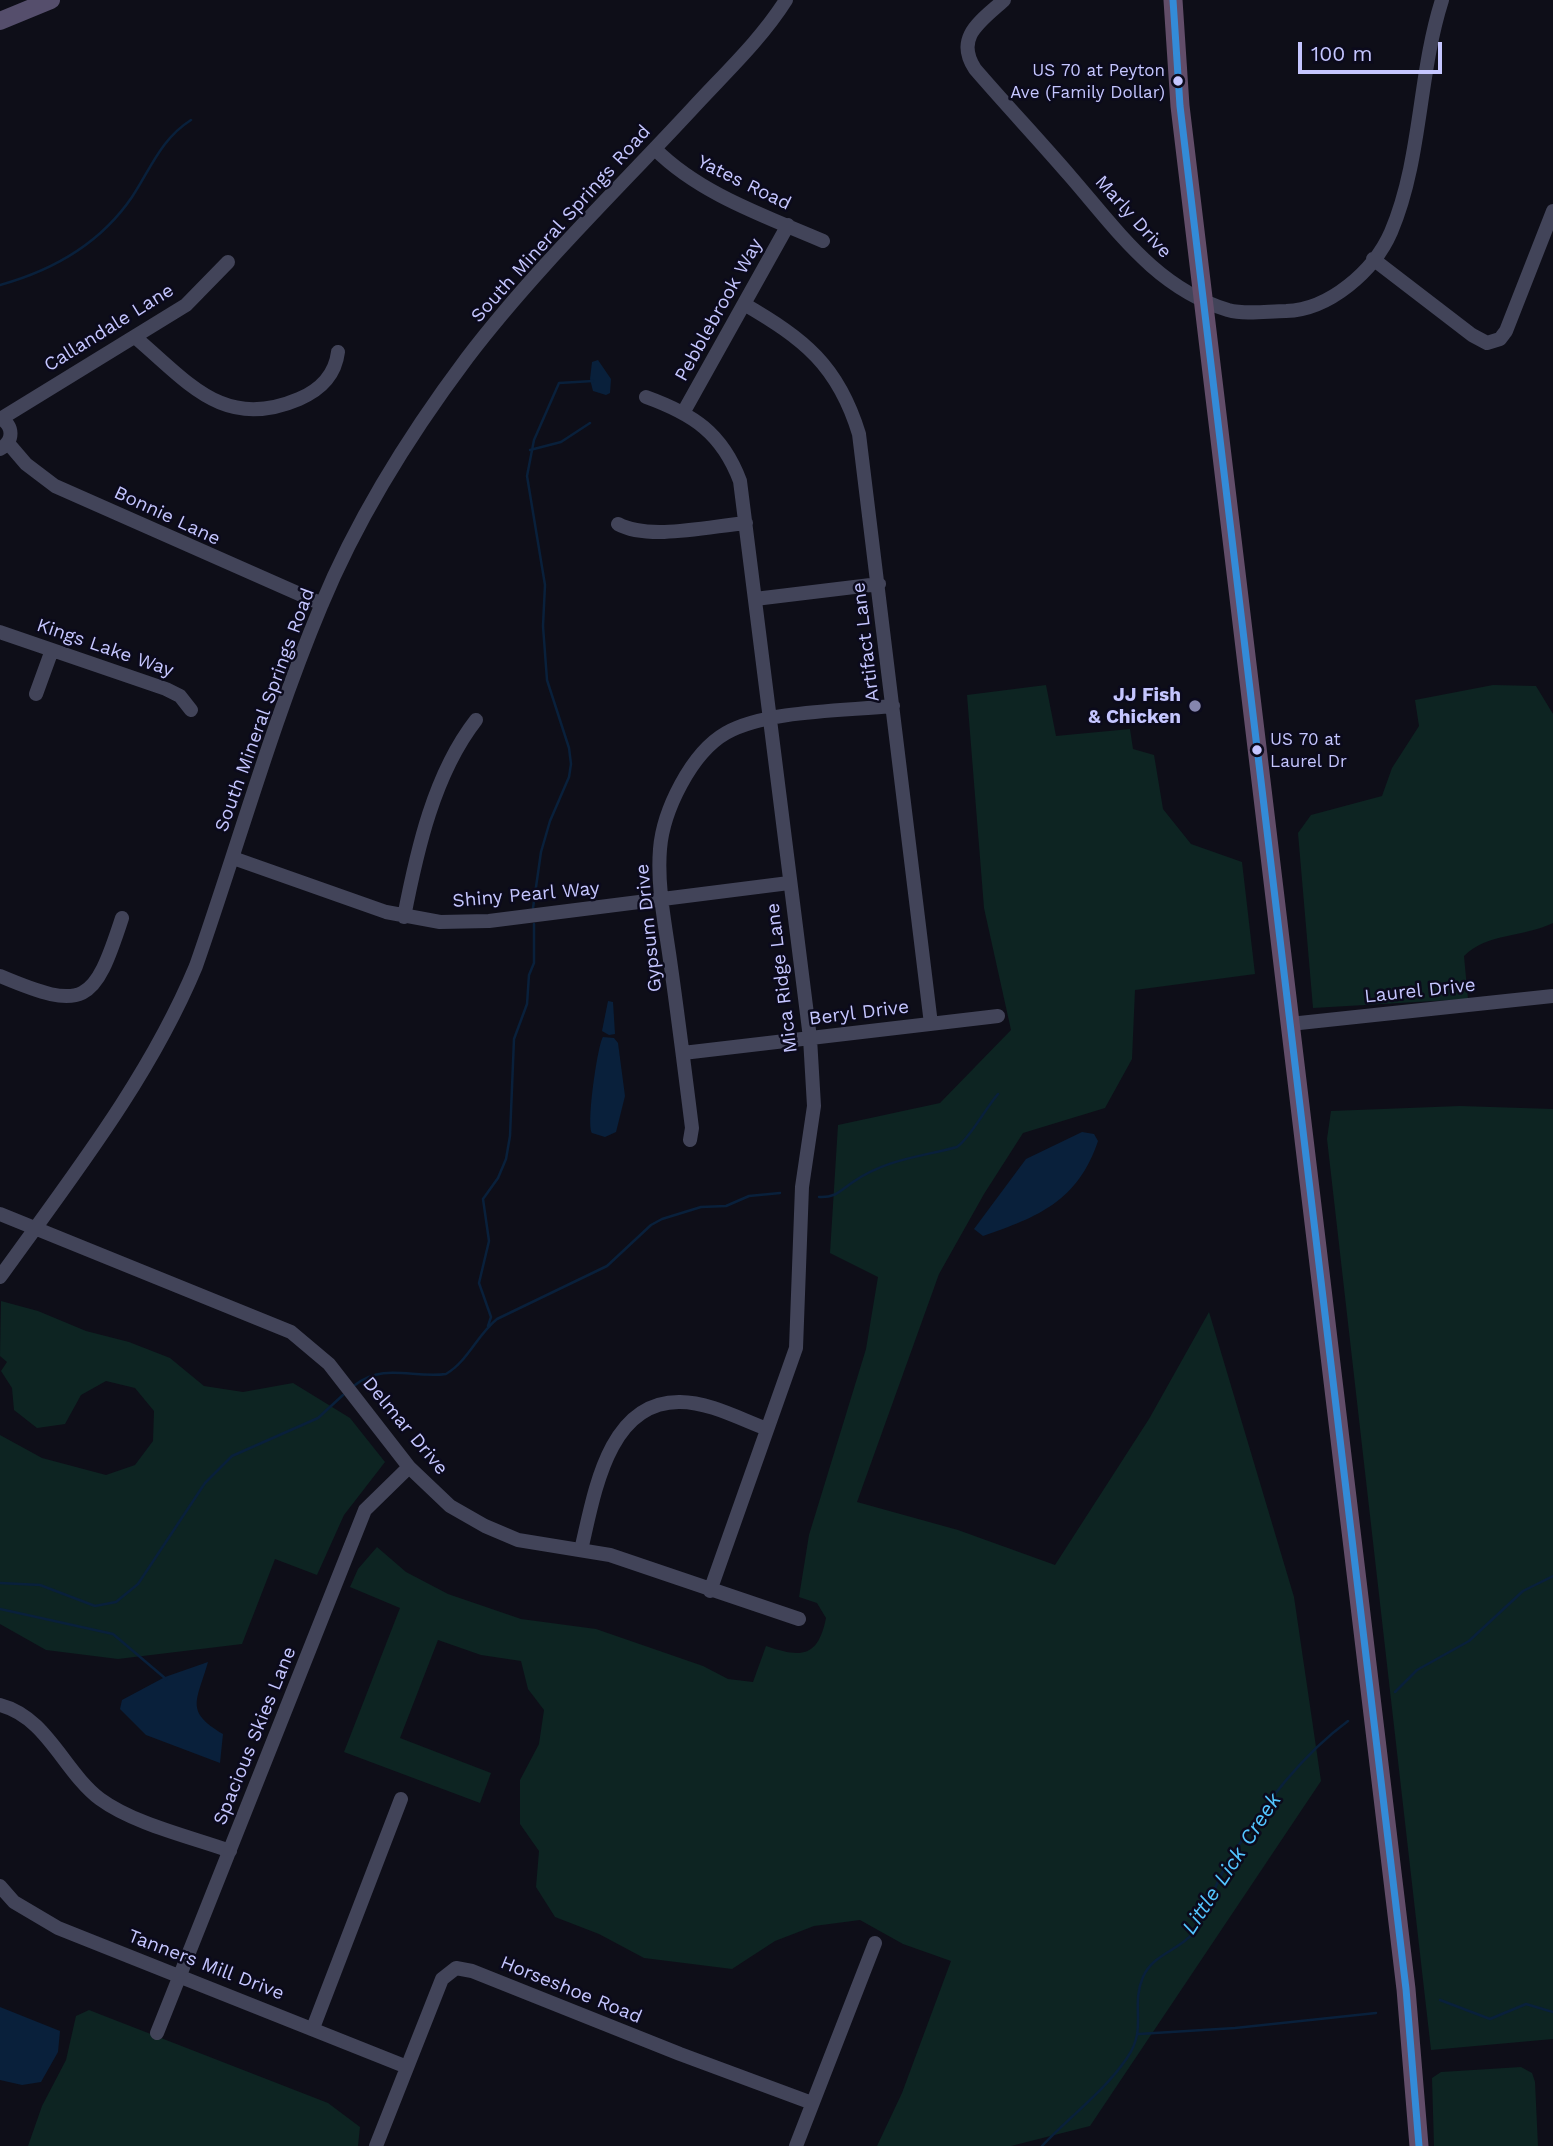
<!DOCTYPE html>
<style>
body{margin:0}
#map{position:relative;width:1553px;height:2146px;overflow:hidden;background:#0e0e18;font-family:"Work Sans",sans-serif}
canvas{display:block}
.scale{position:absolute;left:1298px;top:42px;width:144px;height:32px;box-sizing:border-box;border:4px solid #c5c6ff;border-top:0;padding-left:9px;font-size:21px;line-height:24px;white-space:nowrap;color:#c5c6ff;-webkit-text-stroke:5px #0b0a1c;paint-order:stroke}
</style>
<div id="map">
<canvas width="1553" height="2146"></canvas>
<div class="scale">100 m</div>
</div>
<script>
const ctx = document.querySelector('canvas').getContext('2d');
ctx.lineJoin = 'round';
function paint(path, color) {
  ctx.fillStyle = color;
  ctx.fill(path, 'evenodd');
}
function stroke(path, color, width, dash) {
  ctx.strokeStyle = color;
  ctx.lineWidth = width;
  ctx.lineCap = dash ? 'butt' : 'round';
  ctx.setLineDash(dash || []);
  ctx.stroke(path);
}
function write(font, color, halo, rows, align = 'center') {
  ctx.font = font + ' "Work Sans",sans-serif';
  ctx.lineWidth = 5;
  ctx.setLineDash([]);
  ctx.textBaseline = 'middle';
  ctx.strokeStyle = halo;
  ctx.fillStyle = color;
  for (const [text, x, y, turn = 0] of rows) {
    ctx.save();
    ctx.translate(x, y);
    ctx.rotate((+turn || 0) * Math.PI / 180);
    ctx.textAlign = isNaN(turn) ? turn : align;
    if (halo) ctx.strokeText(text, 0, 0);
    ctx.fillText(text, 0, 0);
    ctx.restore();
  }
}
paint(new Path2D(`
 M1046,685L1056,736L1130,729L1133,749L1154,755L1163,809L1191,844L1242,862L1255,974L1135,990L1132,1059L1105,1108L1023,1133L984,1194L939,1274L857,1502L958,1530L1055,1565L1149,1419L1209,1312L1294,1597L1321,1781L1090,2126L1011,2146H877L902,2093L951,1961L903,1944L860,1920L814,1926L775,1941L732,1969L644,1958L599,1934L555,1917L536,1887L539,1851L520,1824V1780L539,1744L544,1710L528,1689L521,1661L481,1655L438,1640L400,1738L491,1773L480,1803L344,1752L400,1608L350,1587L358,1569L377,1547L406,1572L448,1594L521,1619L596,1629L703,1666L728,1679L753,1682L766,1646C801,1658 818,1658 826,1618L817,1603L799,1597L809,1535L866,1349L878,1277L830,1253L838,1125L940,1103L1011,1030L984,908L967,695Z
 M1493,685L1536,686L1553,714V923C1522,938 1489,932 1464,956L1468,999L1313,1008L1298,833L1311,815L1382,796L1392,768L1419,726L1415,700Z
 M1460,1106L1553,1109V2039L1431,2050L1327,1139L1331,1111Z
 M1,1301L38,1311L86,1331L129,1342L170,1358L204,1386L243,1392L293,1383L350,1418L385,1462L344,1515L317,1575L275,1559L242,1644L118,1659L46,1650L0,1624V1435L42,1458L106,1475L135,1465L153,1441L154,1411L135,1388L106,1381L81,1395L65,1424L37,1428L14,1410L12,1388L1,1371L7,1362L0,1356Z
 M89,2010L328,2103L360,2127L358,2146H28L42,2106L66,2060L76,2016Z
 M1521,2067L1532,2073L1535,2082L1538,2146H1434L1432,2078L1441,2072Z`), '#0d2422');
paint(new Path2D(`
 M598,360L611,379L610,393L606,395L593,391L590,379L592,362Z
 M608,1001L613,1002L615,1034L609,1035L602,1031Z
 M603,1037L614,1038L618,1043L625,1096L616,1132L605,1137L592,1133C586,1124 598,1043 603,1037Z
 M1082,1132L1094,1134L1098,1141C1078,1201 1038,1217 983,1236L974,1229L1026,1159Z
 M208,1662C197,1701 184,1711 223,1734L220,1763L146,1735L120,1709L122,1700L165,1677Z
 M0,2007L60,2031L58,2052L41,2082L22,2085L0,2080Z`), '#09203b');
stroke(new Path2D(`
 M0,285C54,270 100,244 132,197C151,168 161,139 191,120
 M530,450L561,442L590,423
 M533,908L541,852L550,821L569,777L571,764L569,748L547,680L543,626L545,585L527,476L534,440L559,383L593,381
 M819,1197C835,1198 840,1191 853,1182C886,1159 920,1157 957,1147C970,1138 985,1109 998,1094
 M488,1326L491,1317L479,1283L489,1241L483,1199L498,1178L506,1159L510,1136L514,1039L527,1004L529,975L534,963V924
 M355,1385C384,1362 414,1379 446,1374C468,1361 477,1335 497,1319L607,1266L651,1225L662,1219L701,1207L726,1206L749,1196L780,1193
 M0,1583L40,1585L95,1606L116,1602L138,1584L205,1483L232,1456L318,1418L343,1395
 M0,1609L113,1634L166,1679
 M1395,1692L1417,1670L1469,1641L1523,1591L1553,1576
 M1440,2000L1490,2019L1526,2004L1553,2012
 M1139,2034L1235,2028L1376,2013
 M1042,2146C1070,2116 1104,2092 1127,2058C1148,2028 1130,2007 1143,1977C1153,1954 1180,1950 1193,1933C1208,1913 1213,1887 1226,1866C1257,1814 1299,1757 1348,1721`), '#09203b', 2.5);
stroke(new Path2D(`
 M1004,0C981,21 954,37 975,69C1006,105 1039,140 1070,176C1117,230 1156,288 1228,310C1246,315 1268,311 1286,311C1329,310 1374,271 1391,232C1422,159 1418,75 1442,0
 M655,149C700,194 765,216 823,241
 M1373,259L1472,335L1487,343L1500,339L1506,331L1553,211
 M744,304C804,339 838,365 859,434L931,1024
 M136,338C189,383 224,431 299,399C320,390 335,376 338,352
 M646,397C693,414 722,433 740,481L810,1038L814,1106L802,1187L796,1348L710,1591
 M683,413L788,225
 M0,418C14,426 14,441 0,449
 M2,418L186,305L228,262
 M8,443L26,464L55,486L322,604
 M618,524C649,541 711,526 746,523
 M755,599L879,584
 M0,632L166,689L180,696L191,710
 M36,694L52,650
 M233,858L386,912L440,922L489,921L789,883
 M404,917C417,850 434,774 476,720
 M0,976C85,1012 94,1004 122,918
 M1290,1024L1553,996
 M683,1053L998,1016
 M690,1140L692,1128C685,1072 678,1016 670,960C665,924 657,886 660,849C663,811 691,753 726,733C767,710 845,711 893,706
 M0,1214L291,1332L329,1364L409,1467L450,1506L485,1526L518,1540L610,1555L799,1619
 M0,1277C71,1178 149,1079 196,966C238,846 272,723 321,606C357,519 410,434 467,358C535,269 616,191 692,109C724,74 760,41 786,0
 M581,1550C594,1496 607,1401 680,1402C709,1402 740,1419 767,1429
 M0,1705C47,1717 64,1772 100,1799C134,1824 191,1837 230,1851
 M0,1886L14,1902L58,1928L407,2067
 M313,2028L401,1799
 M157,2033L365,1510L409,1467
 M376,2146L442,1979L456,1968L472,1971L680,2054L812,2103
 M796,2146L875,1943`), '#424459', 14);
stroke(new Path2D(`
 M0,21L51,0`), '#554e6c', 18);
stroke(new Path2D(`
 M1173,0L1180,106L1406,1989L1419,2146`), '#624d69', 19);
stroke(new Path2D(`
 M1173,0L1180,106L1406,1989L1419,2146`), '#338bd7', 7);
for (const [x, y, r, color] of [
 [1178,81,6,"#c5c6ff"],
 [1195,706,7,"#8586ae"],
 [1257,750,6,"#c5c6ff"]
]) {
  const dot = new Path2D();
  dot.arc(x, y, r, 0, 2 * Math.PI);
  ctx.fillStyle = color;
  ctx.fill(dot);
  stroke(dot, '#0b0a1c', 2.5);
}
write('17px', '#c5c6ff', '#0b0a1c', [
 ["US 70 at Peyton",1165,71],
 ["Ave (Family Dollar)",1165,93],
 ["US 70 at",1270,740,"left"],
 ["Laurel Dr",1270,762,"left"]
], 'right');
write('19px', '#c5c6ff', '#0b0a1c', [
 ["Yates Road",744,183,26],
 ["Marly Drive",1133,217,48],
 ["South Mineral Springs Road",561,224,-48],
 ["Pebblebrook Way",719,310,-61],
 ["Callandale Lane",109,328,-32],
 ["Bonnie Lane",167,516,25],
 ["Artifact Lane",866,642,-97],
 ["Kings Lake Way",105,648,19],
 ["South Mineral Springs Road",265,710,-70],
 ["Shiny Pearl Way",526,895,-5],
 ["Gypsum Drive",649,928,-96],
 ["Mica Ridge Lane",782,978,-97],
 ["Laurel Drive",1420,991,-6],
 ["Beryl Drive",859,1013,-7],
 ["Delmar Drive",405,1426,50],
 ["Spacious Skies Lane",255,1736,-68],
 ["Tanners Mill Drive",206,1965,21],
 ["Horseshoe Road",571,1990,22]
]);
write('bold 19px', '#c5c6ff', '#0b0a1c', [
 ["JJ Fish",1181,695],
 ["& Chicken",1181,717]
], 'right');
write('italic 21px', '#53c5ff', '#0b0a1c', [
 ["Little Lick Creek",1232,1864,-57]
]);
</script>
